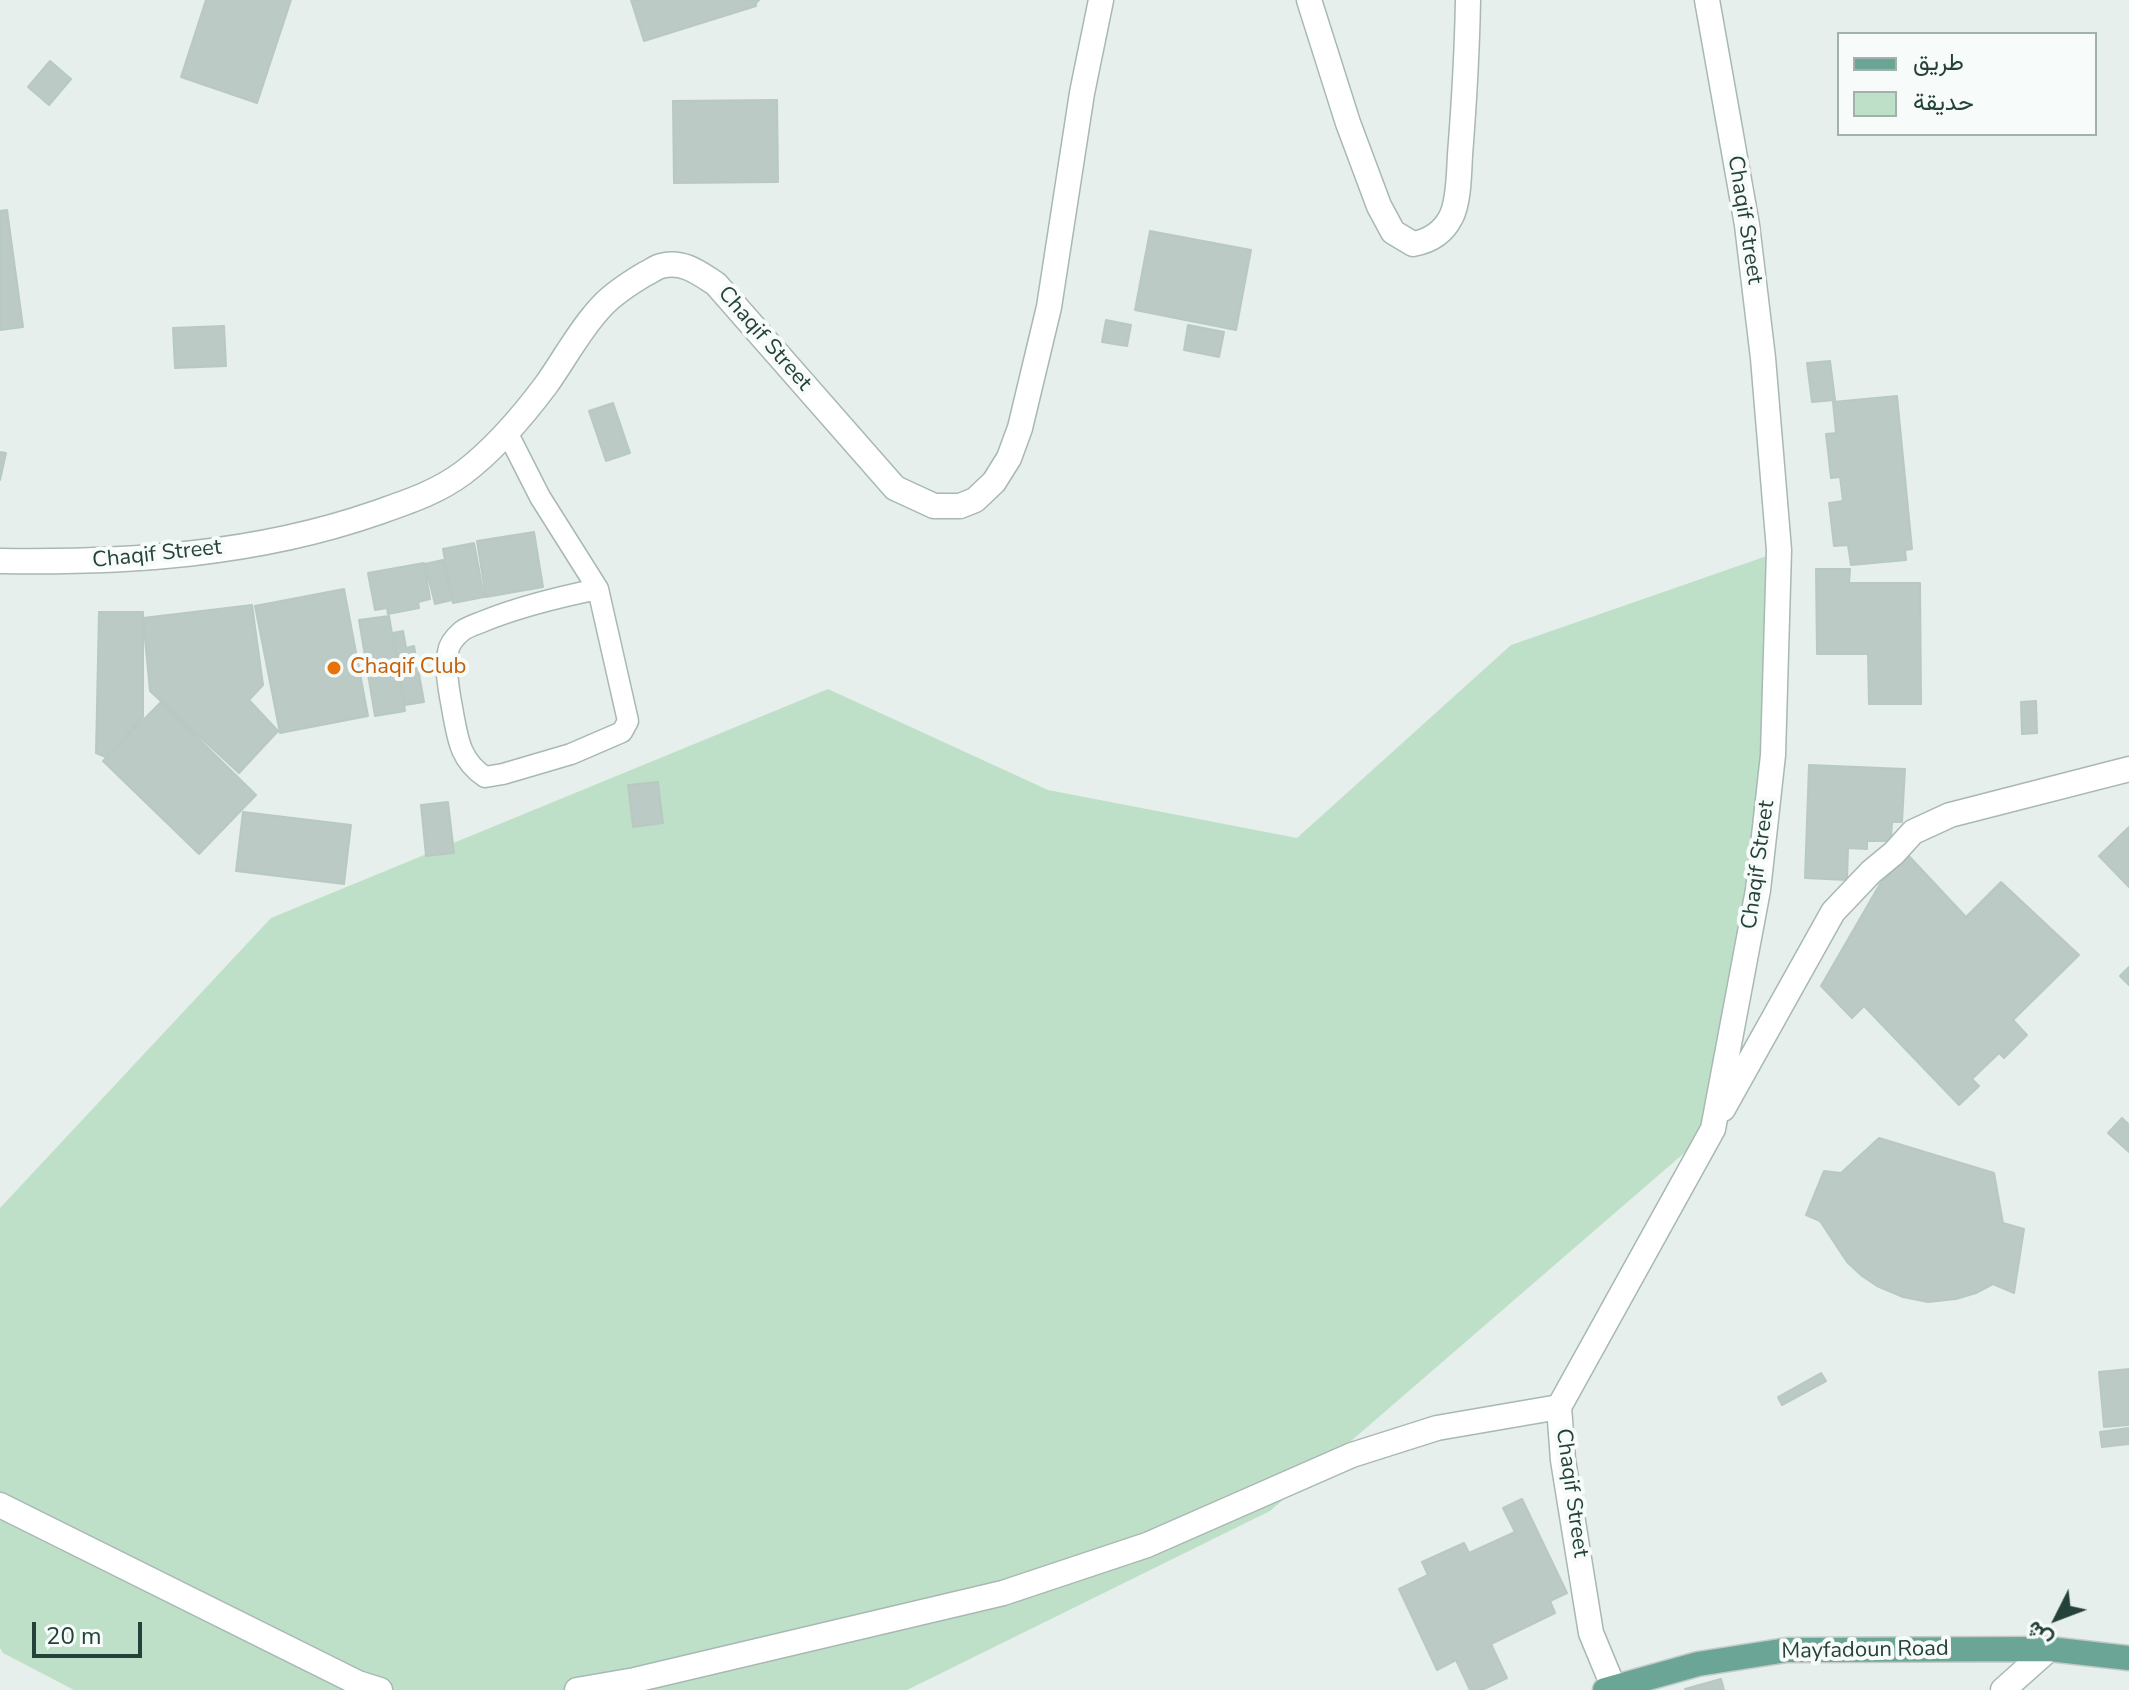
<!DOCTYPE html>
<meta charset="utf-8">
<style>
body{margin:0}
#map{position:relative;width:2129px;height:1690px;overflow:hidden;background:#e6efeb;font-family:"Nunito Sans",Vazirmatn,sans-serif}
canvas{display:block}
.legend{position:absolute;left:1837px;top:32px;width:260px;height:104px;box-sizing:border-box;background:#f7fbf9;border:2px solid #a3b1ad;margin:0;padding:10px 14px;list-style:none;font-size:24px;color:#24423a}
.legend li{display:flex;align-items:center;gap:16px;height:40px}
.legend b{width:40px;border:2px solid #a3b1ad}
.north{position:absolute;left:2017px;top:1578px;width:80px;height:80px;-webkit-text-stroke:6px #f7fbf9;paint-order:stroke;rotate:228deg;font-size:22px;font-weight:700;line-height:32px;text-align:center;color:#24423a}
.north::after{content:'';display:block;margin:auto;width:28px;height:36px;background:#24423a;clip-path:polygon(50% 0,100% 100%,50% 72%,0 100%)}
.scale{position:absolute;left:32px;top:1622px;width:110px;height:36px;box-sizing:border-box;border:4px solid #24423a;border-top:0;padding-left:10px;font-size:24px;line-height:28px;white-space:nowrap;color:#24423a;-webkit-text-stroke:6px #f7fbf9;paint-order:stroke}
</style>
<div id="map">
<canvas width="2129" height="1690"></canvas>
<ul class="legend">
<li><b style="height:10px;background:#6aa596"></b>طريق</li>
<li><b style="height:22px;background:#bfe0c8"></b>حديقة</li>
</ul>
<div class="north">ش</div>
<div class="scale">20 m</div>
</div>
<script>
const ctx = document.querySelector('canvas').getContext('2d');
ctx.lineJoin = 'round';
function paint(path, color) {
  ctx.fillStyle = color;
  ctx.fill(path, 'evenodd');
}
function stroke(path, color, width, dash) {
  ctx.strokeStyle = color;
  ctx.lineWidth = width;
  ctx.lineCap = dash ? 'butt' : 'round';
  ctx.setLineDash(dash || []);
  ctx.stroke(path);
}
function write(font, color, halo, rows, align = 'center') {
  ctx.font = font + ' "Nunito Sans",sans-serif';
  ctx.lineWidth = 8;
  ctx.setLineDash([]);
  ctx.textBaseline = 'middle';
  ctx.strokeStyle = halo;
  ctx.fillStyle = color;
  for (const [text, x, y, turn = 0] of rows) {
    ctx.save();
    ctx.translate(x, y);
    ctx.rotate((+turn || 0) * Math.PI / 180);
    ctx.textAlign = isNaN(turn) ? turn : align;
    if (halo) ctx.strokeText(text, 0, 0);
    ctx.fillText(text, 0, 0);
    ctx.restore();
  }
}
paint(new Path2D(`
 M1784,550L1771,733L1712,1129L1270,1511L907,1690H74L3,1653L0,1648V1208L271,918L828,689L1048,790L1297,838L1511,645Z`), '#bfe0c8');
const building = new Path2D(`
 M206,0H291L257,103L181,77Z
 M631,0H759L756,3V6L644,41Z
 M50,61L71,79L49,105L28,87Z
 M777,100L778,182L674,183L673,101Z
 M7,210L23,327L0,330V211Z
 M1150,231L1251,250L1236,330L1135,310Z
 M1106,320L1131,325L1127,346L1102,342Z
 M1188,325L1224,332L1219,357L1184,350Z
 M224,326L226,366L175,368L173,328Z
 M1830,361L1835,400L1812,402L1807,363Z
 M1897,396L1912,549L1905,550L1906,560L1851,565L1848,545L1834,546L1829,503L1843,501L1840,477L1831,478L1826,434L1836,433L1833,402Z
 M613,403L630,453L606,461L589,411Z
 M0,452L6,453L0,480Z
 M534,532L543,587L486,597L477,541Z
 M474,543L484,597L453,603L443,549Z
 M443,560L452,600L435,604L425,564Z
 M424,563L430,599L418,602L419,608L388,614L387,608L375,610L368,573Z
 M1816,569H1850L1849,583H1920L1921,704H1869L1868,654H1817Z
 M344,589L368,716L280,733L255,606Z
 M252,605L263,685L249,700L278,731L239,773L150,691L143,618Z
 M99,612H143V717L106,757L96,753Z
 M389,616L405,711L375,716L359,620Z
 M403,631L406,648L414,646L424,702L405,705L393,633Z
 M2036,701L2037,733L2022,734L2021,702Z
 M161,702L256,795L199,854L103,761Z
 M1809,765L1905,769L1902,822H1892L1891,841H1867V849L1848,848L1847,880L1805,878Z
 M658,782L663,823L633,827L628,785Z
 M448,802L454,853L426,856L421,805Z
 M243,812L351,825L344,884L236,871Z
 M2129,827V887L2099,856Z
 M1908,855L1966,917L2001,882L2079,955L2013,1020L2027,1035L2004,1058L1999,1053L1972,1079L1979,1086L1959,1105L1864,1006L1852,1018L1821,986L1880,884Z
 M2129,967V985L2120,976Z
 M2122,1118L2129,1125V1152L2108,1133Z
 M1879,1138L1994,1173L2003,1223L2024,1229L2014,1293L1993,1284L1976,1293L1956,1299L1928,1302L1903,1297L1877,1286L1862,1276L1847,1262L1820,1221L1806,1215L1824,1171L1841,1173Z
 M2129,1369V1425L2104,1427L2099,1372Z
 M1821,1373L1826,1381L1782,1405L1778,1397Z
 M2129,1428V1444L2102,1447L2100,1432Z
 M1522,1499L1567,1593L1550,1601L1555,1613L1491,1644L1507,1678L1482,1690H1470L1456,1660L1437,1670L1399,1589L1428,1575L1422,1562L1464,1543L1469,1553L1515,1532L1503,1508Z
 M1721,1679L1724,1690L1685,1689Z`);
paint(building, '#bbcac4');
stroke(building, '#b8c9c2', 2);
const service = new Path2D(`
 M507,432L540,497L598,589L628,721L622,732L571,754L503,774L485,777C461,761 458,741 453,713C450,696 444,669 448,652C449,644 456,636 462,631C467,627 477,624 484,621C521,606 559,597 598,589`);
const minor = new Path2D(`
 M1309,0L1348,123L1379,206L1393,232L1413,244C1430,241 1443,233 1451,217C1459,202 1459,172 1460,155C1464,104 1467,52 1468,0
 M0,561C127,563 255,555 376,513C407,502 436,493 463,473C495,449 522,417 546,385C564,360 580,329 602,306C614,293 630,283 645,274C650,272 656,267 661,266C683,260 699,273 716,284L895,488L934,506H960L975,500L994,482L1009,458L1020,428L1049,307L1082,93L1101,0
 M1723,1109L1833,912L1871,872L1894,853L1913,832L1950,815L2129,769
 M0,1505L358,1683L380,1690
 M1613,1686L1591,1633L1563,1460L1559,1407L1713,1129L1758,890L1773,755L1779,550L1763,358L1747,225L1707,0
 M577,1690L635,1680L1003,1593L1147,1545L1352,1455L1437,1428L1559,1407
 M2003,1690L2049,1649`);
const primary = new Path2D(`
 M1605,1690L1698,1664L1787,1650L2049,1649L2129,1658`);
stroke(service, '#a8b8b2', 23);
stroke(minor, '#a8b8b2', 27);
stroke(primary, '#c2cac8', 27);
stroke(service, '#fff', 20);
stroke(minor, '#fff', 24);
stroke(primary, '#6aa596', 24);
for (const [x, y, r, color] of [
 [334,668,8,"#e8710a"]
]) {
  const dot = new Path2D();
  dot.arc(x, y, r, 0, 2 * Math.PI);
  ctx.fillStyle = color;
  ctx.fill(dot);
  stroke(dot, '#f7fbf9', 3);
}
write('22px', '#24423a', '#f7fbf9', [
 ["Chaqif Street",1744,220,81],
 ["Chaqif Street",764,339,49],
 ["Chaqif Street",157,555,-6],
 ["Chaqif Street",1759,865,-82],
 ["Chaqif Street",1571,1493,82],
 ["Mayfadoun Road",1865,1651,-1]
]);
write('22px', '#c56008', '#f7fbf9', [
 ["Chaqif Club",350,668]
], 'left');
</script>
